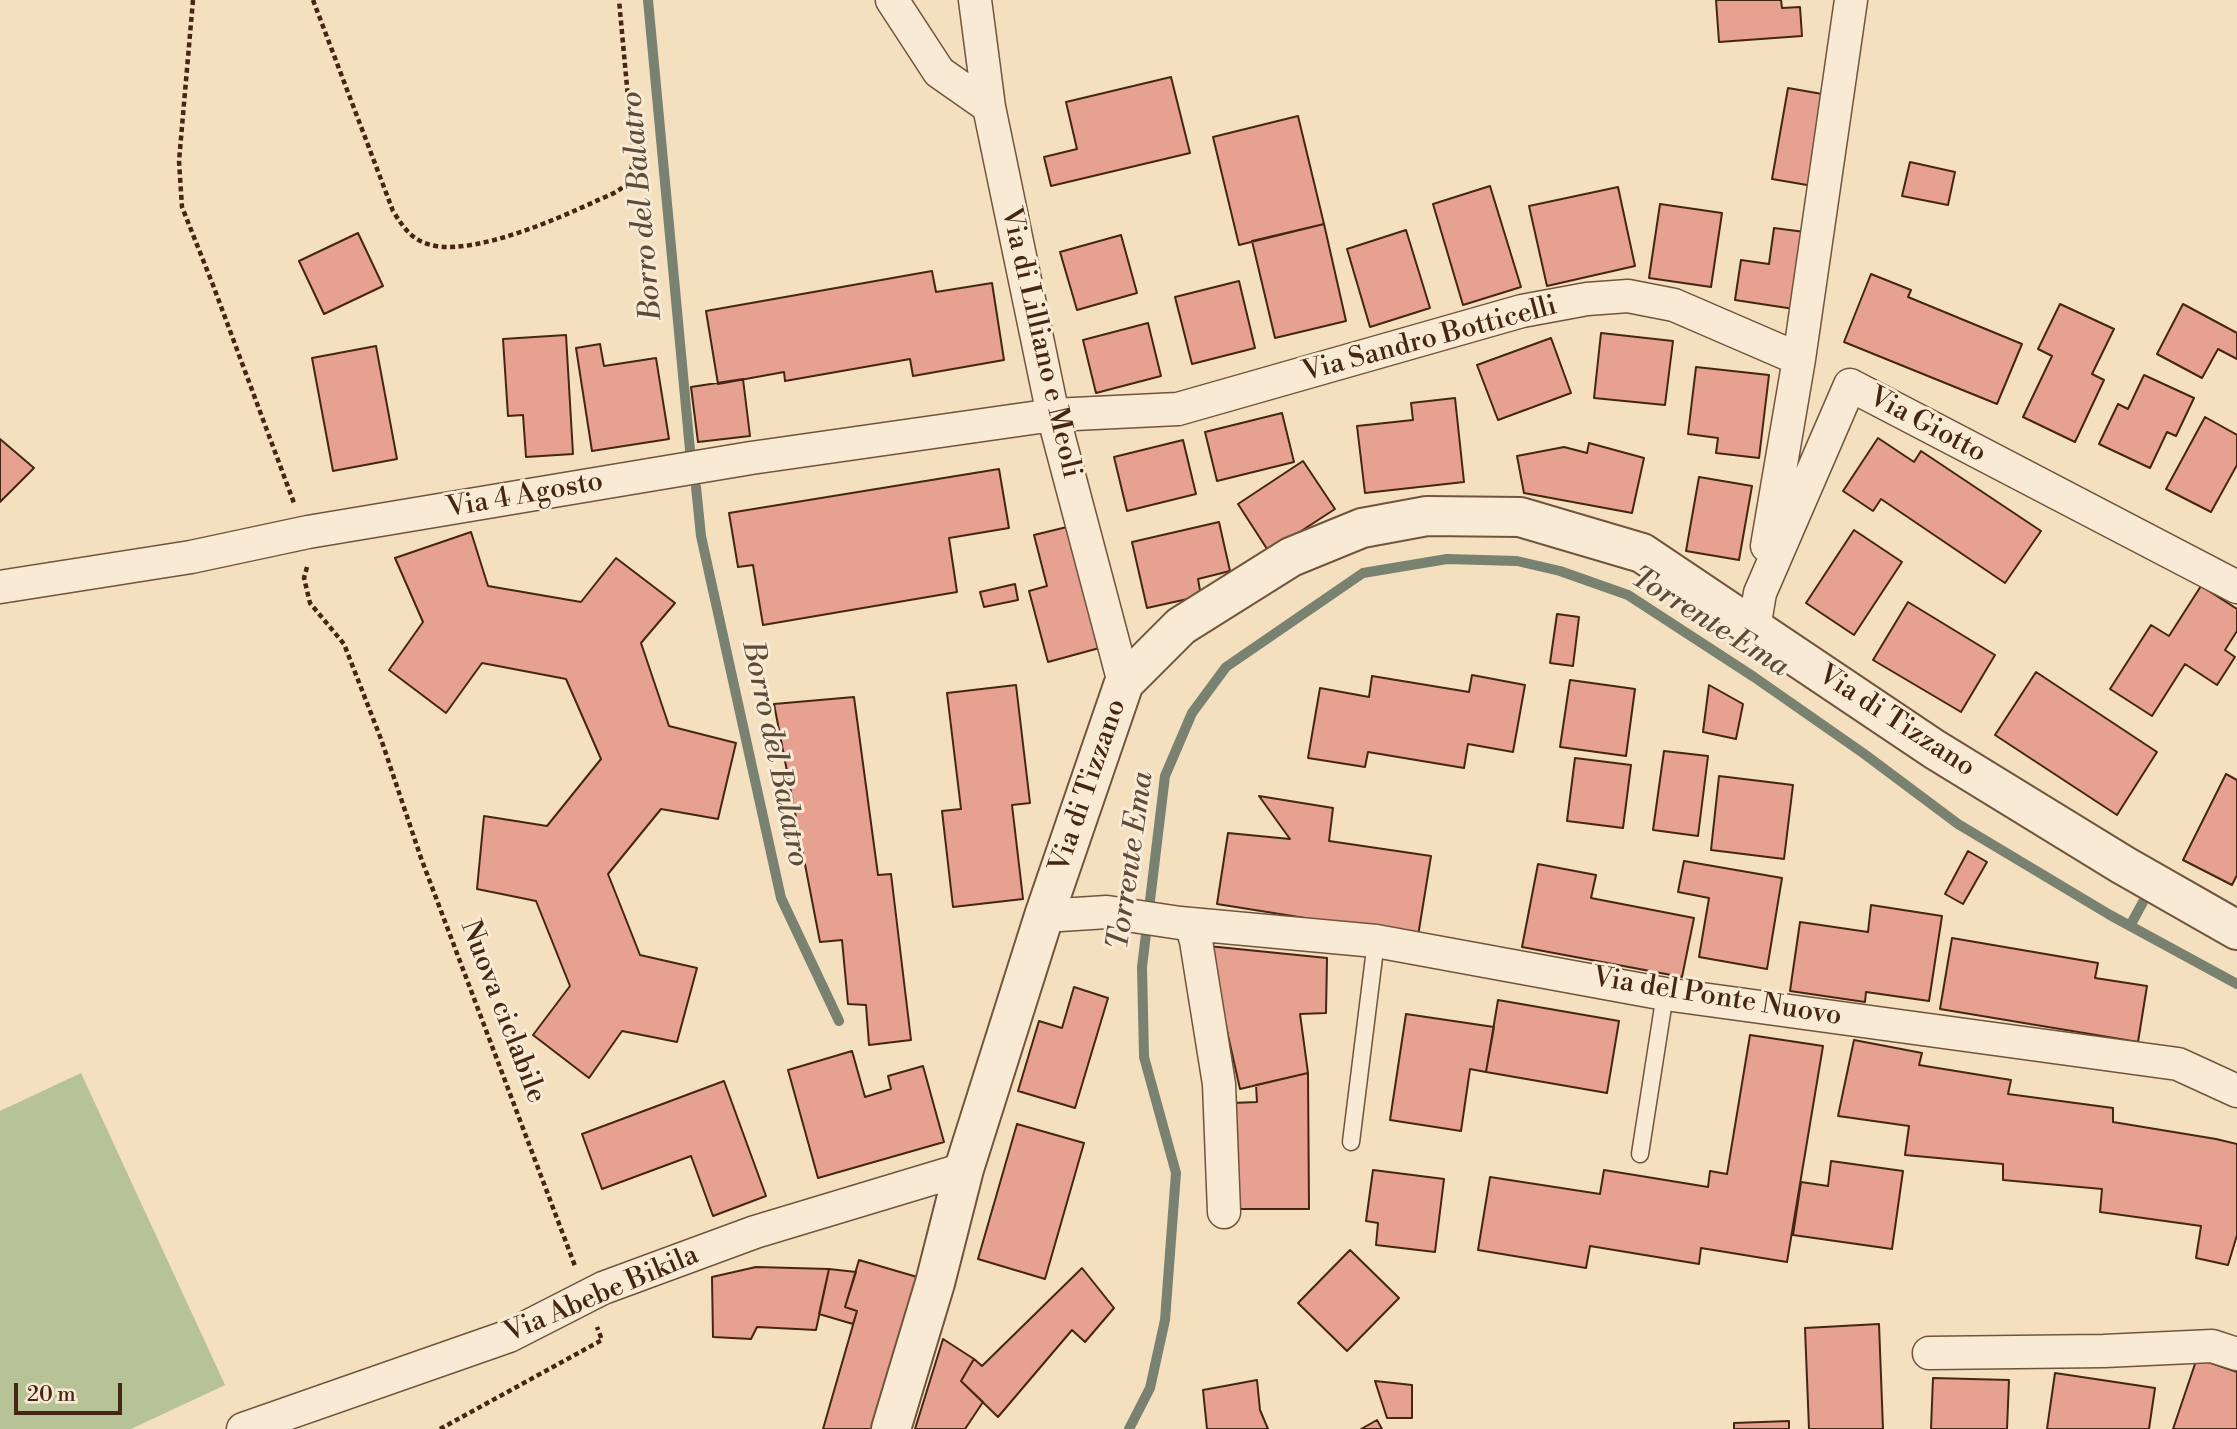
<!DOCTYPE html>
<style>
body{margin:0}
#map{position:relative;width:2237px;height:1429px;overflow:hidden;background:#f4dfbe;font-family:"Libre Bodoni",serif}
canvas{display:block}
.scale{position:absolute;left:14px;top:1383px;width:108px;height:32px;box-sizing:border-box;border:4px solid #452612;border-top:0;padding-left:9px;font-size:21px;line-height:24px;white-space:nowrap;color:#452612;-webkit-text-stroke:5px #f8ead5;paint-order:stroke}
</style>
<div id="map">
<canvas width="2237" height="1429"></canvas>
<div class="scale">20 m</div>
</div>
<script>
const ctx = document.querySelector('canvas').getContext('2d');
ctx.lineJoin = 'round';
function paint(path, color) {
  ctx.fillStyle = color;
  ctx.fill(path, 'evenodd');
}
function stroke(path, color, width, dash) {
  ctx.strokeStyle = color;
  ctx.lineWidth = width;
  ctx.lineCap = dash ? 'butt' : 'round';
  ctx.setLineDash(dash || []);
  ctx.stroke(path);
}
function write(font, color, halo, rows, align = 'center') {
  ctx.font = font + ' "Libre Bodoni",serif';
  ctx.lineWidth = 6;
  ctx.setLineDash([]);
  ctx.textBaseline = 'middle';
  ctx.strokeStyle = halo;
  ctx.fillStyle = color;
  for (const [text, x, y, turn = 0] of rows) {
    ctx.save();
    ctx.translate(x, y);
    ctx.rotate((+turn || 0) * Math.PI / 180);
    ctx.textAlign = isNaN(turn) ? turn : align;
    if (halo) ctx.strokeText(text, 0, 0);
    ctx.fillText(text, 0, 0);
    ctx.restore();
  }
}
paint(new Path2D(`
 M81,1073L225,1385L131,1429H0V1111Z`), '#b5c396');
stroke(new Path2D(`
 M648,0L690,450
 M696,487L701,536L781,898L839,1021
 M2130,926L2143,902
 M1129,1429L1150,1388L1165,1320L1176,1173L1144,1057L1142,967L1165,776L1192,713L1226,667L1363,573L1447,559L1517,561L1560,571L1628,595L1754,677L1863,753L1958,824L2110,915L2237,984`), '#798171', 10);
const building = new Path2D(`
 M1716,0H1781L1782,8L1800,7L1802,36L1719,42Z
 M1171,77L1190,153L1051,186L1044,157L1077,149L1066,102Z
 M1788,88L1828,95L1813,186L1772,179Z
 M1298,116L1324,224L1239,245L1213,137Z
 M1910,162L1955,172L1948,205L1902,196Z
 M1490,186L1521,287L1463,305L1433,204Z
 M1618,187L1635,266L1547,286L1529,206Z
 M1660,204L1722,213L1711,287L1649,278Z
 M1324,224L1346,321L1275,338L1252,241Z
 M1774,228L1805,232L1794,309L1735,300L1741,260L1769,264Z
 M1406,230L1430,308L1370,327L1347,249Z
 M358,233L383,286L324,314L299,261Z
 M1121,235L1137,293L1077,310L1060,252Z
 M932,271L936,292L992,283L1004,360L913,376L910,359L785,381L784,372L718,384L706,311Z
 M1871,274L1911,290L1908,297L2022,344L1997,404L1844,342Z
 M1239,281L1255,348L1192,364L1175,297Z
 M2060,304L2114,329L2092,374L2104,380L2075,442L2023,417L2052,356L2038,349Z
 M2183,304L2237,333V359L2218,349L2202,378L2157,354Z
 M1148,323L1161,376L1096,393L1083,340Z
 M1601,333L1673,341L1665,405L1594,398Z
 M566,335L573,454L526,457L523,415L508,416L503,339Z
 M1551,338L1571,393L1498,420L1477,365Z
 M600,344L604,366L656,358L669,439L592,451L576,348Z
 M376,346L397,459L333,471L312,358Z
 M1696,367L1769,375L1759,458L1716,453L1718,438L1688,434Z
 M2144,375L2194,398L2176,436L2167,432L2150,468L2099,444L2118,404L2128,409Z
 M743,379L750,436L698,442L691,387Z
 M1455,398L1464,482L1365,493L1357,426L1413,420L1411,403Z
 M1282,413L1294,462L1217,481L1205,432Z
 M2205,417L2237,435V465L2211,512L2166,489Z
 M1878,438L1914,462L1921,451L2041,531L2005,583L1881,499L1873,511L1843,491Z
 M0,439L34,468L0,502Z
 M1183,440L1196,494L1127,511L1114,457Z
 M1589,443L1644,458L1632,513L1524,493L1517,456L1564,447L1587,453Z
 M1303,461L1335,509L1269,552L1238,504Z
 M999,469L1009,528L949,538L957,592L763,625L753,565L738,567L729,513Z
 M1699,477L1752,486L1739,560L1686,551Z
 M1219,522L1230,571L1198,579L1201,596L1147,608L1132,542Z
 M1071,526L1103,647L1048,662L1029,591L1047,586L1034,535Z
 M1854,530L1902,562L1854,635L1806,603Z
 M471,532L488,586L581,602L616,558L675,603L641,643L669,726L736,743L718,819L661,809L608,874L640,955L697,968L677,1042L622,1031L589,1078L533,1035L570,986L536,901L477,889L484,816L547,826L601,759L566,679L482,663L446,713L389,670L423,622L395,558Z
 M1015,584L1018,600L984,607L980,592Z
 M2201,586L2237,609V631L2225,650L2235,657L2217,685L2185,664L2152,716L2110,689L2151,625L2169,636Z
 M1908,602L1995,655L1961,712L1873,660Z
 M1557,614L1579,617L1573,666L1550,663Z
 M2036,672L2157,752L2117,815L1995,735Z
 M1472,675L1525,685L1513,752L1468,744L1464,768L1368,752L1365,767L1308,758L1320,688L1369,697L1372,676L1469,692Z
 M1570,680L1635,689L1626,756L1560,747Z
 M1016,685L1030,803L1012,805L1023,899L953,907L942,811L961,809L947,693Z
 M1709,685L1743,704L1736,739L1703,732Z
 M854,697L878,875L891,874L911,1040L869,1045L866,1005L848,1004L842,940L820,942L774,704Z
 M1664,751L1708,756L1698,836L1653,830Z
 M1575,758L1631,765L1623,828L1567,821Z
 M2226,774L2237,780V875L2232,885L2183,860Z
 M1719,776L1793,785L1784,859L1711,850Z
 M1259,796L1333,808L1329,841L1431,856L1418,936L1217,904L1228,833L1290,839Z
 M1968,851L1987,862L1963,904L1945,894Z
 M1684,861L1782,878L1767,969L1699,957L1709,898L1678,892Z
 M1538,864L1596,875L1591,898L1694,918L1682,977L1522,947Z
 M1871,905L1942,916L1929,1001L1866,992L1865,1002L1790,991L1800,922L1868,932Z
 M1952,938L2098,963L2095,978L2147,986L2138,1042L1940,1009Z
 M1208,946L1327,958L1326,1013L1300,1014L1308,1073L1240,1089Z
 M1074,987L1108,998L1075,1108L1018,1091L1039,1021L1062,1028Z
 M1498,1000L1619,1021L1607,1093L1486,1072Z
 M1406,1014L1494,1027L1486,1072L1470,1069L1461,1131L1390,1120Z
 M1750,1035L1823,1046L1787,1262L1701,1248L1699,1264L1590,1246L1586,1268L1478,1250L1490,1177L1600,1194L1604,1170L1708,1187L1710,1171L1727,1174Z
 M1854,1040L1922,1053L1919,1065L2011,1080L2008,1094L2113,1108V1122L2216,1139L2237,1144V1235L2228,1265L2196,1258L2201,1226L2100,1212L2102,1189L2003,1180V1164L1905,1155L1909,1126L1838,1116Z
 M852,1051L865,1097L891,1089L888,1076L923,1066L944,1142L818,1178L788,1070Z
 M1308,1073L1309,1209H1234L1232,1103L1257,1102L1256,1085Z
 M724,1081L766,1196L713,1216L691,1156L602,1189L582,1134Z
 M1017,1124L1084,1143L1045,1279L978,1259Z
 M1831,1161L1903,1171L1892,1249L1793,1235L1801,1182L1828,1186Z
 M1373,1170L1444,1179L1435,1252L1376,1245L1378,1223L1366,1221Z
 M1350,1250L1399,1298L1347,1351L1298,1303Z
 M859,1260L924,1279L880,1429H823L857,1311L845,1307Z
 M756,1267L829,1269L816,1330L757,1327L751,1339L713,1337L712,1277Z
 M1082,1268L1114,1308L1085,1342L1072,1330L998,1417L961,1381L974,1359L982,1366Z
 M829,1269L856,1272L845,1307L857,1311L853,1324L819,1314Z
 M1879,1324L1883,1429H1809L1805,1328Z
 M943,1339L974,1359L961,1381L983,1402L965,1429H915Z
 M2197,1358L2237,1372V1429H2173Z
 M2055,1373L2155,1388L2149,1429H2047Z
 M1933,1378L2009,1380L2007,1429H1931Z
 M1257,1380L1260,1410L1268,1429H1207L1203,1390Z
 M1375,1381L1412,1385V1418H1387Z
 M1377,1420L1382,1429H1361Z
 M1789,1421V1429H1734V1423Z`);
paint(building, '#e7a190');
stroke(building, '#452612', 2);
const service = new Path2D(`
 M1351,1142L1376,941
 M1640,1154L1665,994`);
const minor = new Path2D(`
 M892,0L939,72L989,107
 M975,0L989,107L1053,415L1124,683
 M1767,546L1799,359L1851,0
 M0,587L191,557L308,532L751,458L1053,415L1178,409L1522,311L1587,299L1628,296L1674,305L1799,359
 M1754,628L1760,593L1850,385L2237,587
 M1044,916L1107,912L1180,923L1376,941L1665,994L2178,1064L2237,1091
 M1191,924L1196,941L1219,1084L1224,1212
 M1929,1353L2104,1351L2212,1346L2237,1354
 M243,1429L509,1336L603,1288L755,1232L964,1169`);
const tertiary = new Path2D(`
 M891,1429L935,1283L964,1169L1044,916L1124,683L1181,626L1291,557L1362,528L1427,516L1520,517L1642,553L1934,749L2123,865L2237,930`);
stroke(service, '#71543d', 19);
stroke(minor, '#71543d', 35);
stroke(tertiary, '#71543d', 42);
stroke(new Path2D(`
 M193,0L179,161L182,207L213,285L294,503
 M313,0L393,211C405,230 413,242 436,246C479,253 555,220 594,202C602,198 612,195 619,190C632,181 632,167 633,152L619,0
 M307,567L304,578L310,603L344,644L381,739L421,858L575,1266
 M440,1429L602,1340L597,1327`), '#452612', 4.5, [5, 3.5]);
stroke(service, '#f8ead5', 16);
stroke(minor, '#f8ead5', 32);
stroke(tertiary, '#f8ead5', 38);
write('28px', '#452612', '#f8ead5', [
 ["Via Sandro Botticelli",1430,340,-15],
 ["Via di Lilliano e Meoli",1040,343,77],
 ["Via Giotto",1927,426,28],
 ["Via 4 Agosto",525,496,-10],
 ["Via di Tizzano",1896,722,33],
 ["Via di Tizzano",1089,786,-71],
 ["Via del Ponte Nuovo",1717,998,9],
 ["Nuova ciclabile",502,1012,69],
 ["Via Abebe Bikila",602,1295,-23]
]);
write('italic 30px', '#5b4c3a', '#f8ead5', [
 ["Borro del Balatro",643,206,-95],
 ["Torrente Ema",1709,623,32],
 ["Borro del Balatro",774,754,78],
 ["Torrente Ema",1132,861,-82]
]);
</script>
